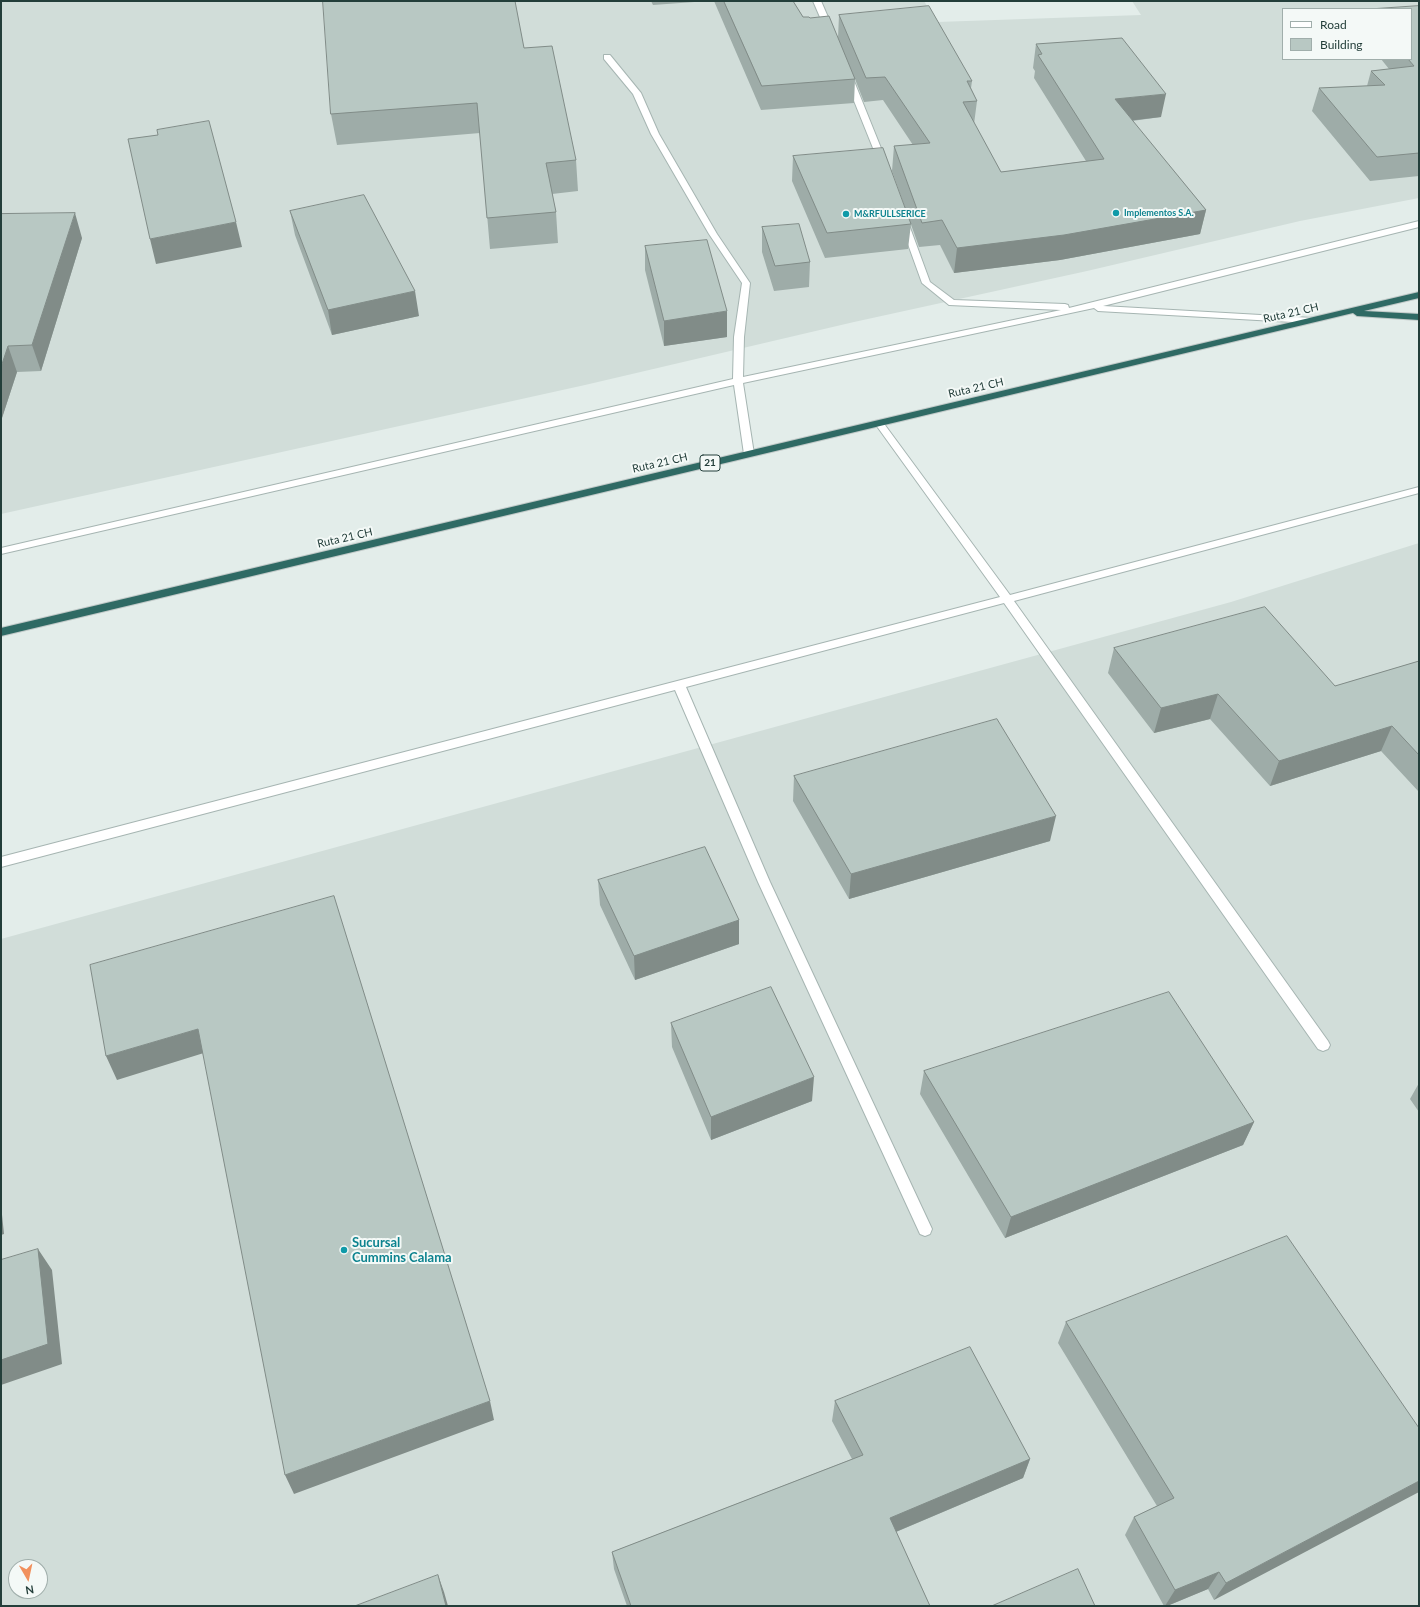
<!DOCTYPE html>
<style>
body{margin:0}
#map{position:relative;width:1420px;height:1607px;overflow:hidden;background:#e3edea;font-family:Lato,sans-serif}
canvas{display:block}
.frame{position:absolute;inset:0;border:2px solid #233e3a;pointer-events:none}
.legend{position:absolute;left:1282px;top:8px;width:130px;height:52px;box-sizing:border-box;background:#f4f9f7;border:1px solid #a0aeab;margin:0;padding:5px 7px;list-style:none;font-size:12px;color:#233e3a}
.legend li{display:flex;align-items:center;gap:8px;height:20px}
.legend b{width:20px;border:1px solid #a0aeab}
.north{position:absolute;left:8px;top:1559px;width:40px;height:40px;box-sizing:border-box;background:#f4f9f7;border:1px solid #a0aeab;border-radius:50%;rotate:171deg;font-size:11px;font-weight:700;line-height:16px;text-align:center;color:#233e3a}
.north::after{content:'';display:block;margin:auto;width:14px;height:18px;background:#f1905d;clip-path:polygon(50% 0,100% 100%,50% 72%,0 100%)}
</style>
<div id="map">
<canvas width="1420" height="1607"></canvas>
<div class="frame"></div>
<ul class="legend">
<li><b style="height:5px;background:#fff"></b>Road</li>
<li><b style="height:11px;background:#b8c8c3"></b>Building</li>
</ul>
<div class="north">N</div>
</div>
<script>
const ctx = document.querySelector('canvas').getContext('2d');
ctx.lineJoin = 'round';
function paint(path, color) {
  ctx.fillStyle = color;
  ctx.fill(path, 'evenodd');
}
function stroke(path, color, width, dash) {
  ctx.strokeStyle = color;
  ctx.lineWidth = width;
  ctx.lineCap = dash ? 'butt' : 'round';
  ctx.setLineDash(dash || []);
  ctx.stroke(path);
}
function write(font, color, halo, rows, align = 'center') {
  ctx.font = font + ' Lato,sans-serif';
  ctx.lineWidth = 4;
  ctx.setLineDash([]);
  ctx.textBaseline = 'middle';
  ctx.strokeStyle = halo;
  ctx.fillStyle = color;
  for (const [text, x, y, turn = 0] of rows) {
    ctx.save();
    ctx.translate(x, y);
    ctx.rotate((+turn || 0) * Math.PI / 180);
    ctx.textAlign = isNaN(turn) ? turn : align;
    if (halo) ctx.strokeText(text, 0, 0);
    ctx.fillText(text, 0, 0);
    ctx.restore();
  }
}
paint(new Path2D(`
 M1,1H924L937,22L1141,15L1132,1H1419V198L1300,221L1087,271L854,322L585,385L1,514ZM1283,9H1411V59H1283Z
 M1419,543V1606H1V939L1231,602ZM16,1567H40V1591H16Z`), '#d1ddd9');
const minor = new Path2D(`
 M813,1H821L834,31L833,33H830L826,31Z
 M604,55H610L641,93L659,134L717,234L750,283L744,337L743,377L1061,310L949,305L922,283L900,222L904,219L908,222L930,282L954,300L1065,304L1068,305L1069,308L1419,221V227L1103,306L1313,318L1315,320L1313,322L1310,323L1098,311L1094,308L743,383L754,454L749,457L744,454L734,385L1,554V548L733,379L734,337L742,283L709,234L651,134L633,94L604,59Z
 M845,74H851L852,76L887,163L886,165H883L879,163L844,76Z
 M879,420L882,421L1010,595L1419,487V493L1014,601L1328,1041L1330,1045L1328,1049L1323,1051L1318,1049L1004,603L686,687L770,882L932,1229L930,1234L925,1236L920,1234L758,882L675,690L1,867V857L1000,597L876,425L874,423Z`);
const highway = new Path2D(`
 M1419,292V298L1364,311L1419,314V320L1357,316L1353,313L1,636V628Z`);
stroke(minor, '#a6b5b2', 2);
stroke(highway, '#c1c9c8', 2);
paint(minor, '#fff');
paint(highway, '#2f6a64');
paint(new Path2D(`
 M651,1H708L653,5Z
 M714,1H793L803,17L810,18L838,38L839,15L972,81L971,88L977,101L974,124L1001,172L1086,161L1034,78L1035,71L1033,68L1036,44L1161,117L1132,121L1206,210L1200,234L1060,260L954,273L940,245L919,247L892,171L894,146L913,145L883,100L864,102L855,79L854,103L761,110Z
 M1419,6V176L1370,181L1312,111L1319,88L1367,86L1371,71L1389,69L1381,59H1411Z
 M524,48L576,160L578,191L552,194L556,212L558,243L490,249L480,133L337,145L331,114Z
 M793,156L911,224L908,249L825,258L792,181Z
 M290,211L419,316L332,335L295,235Z
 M1,214L82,238L41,371L17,372L1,421Z
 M762,227L810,262L809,287L774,291L762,252Z
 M645,246L727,337L664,346L645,270Z
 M1114,648L1335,686L1419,661V792L1381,751L1270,786L1210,719L1154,733L1108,673Z
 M794,776L1050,841L849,899L793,801Z
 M598,880L739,920V944L635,980L600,905Z
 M671,1023L812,1101L711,1140L672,1047Z
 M924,1071L1254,1122L1243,1145L1005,1238L920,1094Z
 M1419,1083V1112L1410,1099Z
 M1066,1322L1419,1428L1214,1600L1208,1589L1167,1606H1164L1125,1535L1134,1517L1157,1506L1058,1343Z
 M835,1401L1030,1459L1023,1478L896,1532L930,1606H627L614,1569L612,1552L852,1459L832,1421Z`), '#9eaca8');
paint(new Path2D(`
 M1166,94L1161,117L1110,123L1115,99Z
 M1206,210L1200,234L1060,260L954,273L957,248Z
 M75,213L82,238L41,371L32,345Z
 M236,222L242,247L156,264L150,239Z
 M415,291L419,316L332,335L328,310Z
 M727,311V337L664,346V321Z
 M8,346L17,372L1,421V367Z
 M1218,694L1210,719L1154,733L1161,708Z
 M1392,726L1381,751L1270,786L1279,761Z
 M1056,816L1050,841L849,899L851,874Z
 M739,920V944L635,980L634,956Z
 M198,1029L207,1052L117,1080L106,1056Z
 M814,1077L812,1101L711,1140V1117Z
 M1254,1122L1243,1145L1005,1238L1011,1217Z
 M1,1205L4,1234L1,1235Z
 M38,1249L52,1270L62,1364L1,1385V1360Z
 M490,1401L494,1420L294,1494L285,1475Z
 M1030,1459L1023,1478L886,1536L890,1518Z
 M1419,1481V1492L1214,1600L1226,1583Z
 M1219,1572L1208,1589L1167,1606H1165L1175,1590Z
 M438,1575L444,1592L448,1606H446Z`), '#818c88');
const building = new Path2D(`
 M323,1H515L524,48L552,46L576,160L546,163L556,212L487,218L477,103L331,114Z
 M724,1H793L803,17H809L810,18L829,16L855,79L762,86Z
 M929,6L972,81H967L977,101L963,102L1001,172L1104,159L1038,55L1042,54L1036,44L1122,38L1166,94L1115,99L1206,210L1064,235L957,248L942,220L922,223L894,146L930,143L885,77L866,78L839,15Z
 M1419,6V153L1377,157L1319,88L1385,85L1371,71L1414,66L1408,59H1411V9H1370Z
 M209,121L236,222L150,239L128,139L158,135L157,130Z
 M883,148L911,224L827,233L793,156Z
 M364,195L415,291L328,310L290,211Z
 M75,213L32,345L8,346L1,367V214Z
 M799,224L810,262L775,266L762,227Z
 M707,240L727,311L664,321L645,246Z
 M1265,607L1335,686L1419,661V755L1392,726L1279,761L1218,694L1161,708L1114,648Z
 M997,719L1056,816L851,874L794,776Z
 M705,847L739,920L634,956L598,880Z
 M334,896L490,1401L285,1475L198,1029L106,1056L90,965Z
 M771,987L814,1077L711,1117L671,1023Z
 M1169,992L1254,1122L1011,1217L924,1071Z
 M1287,1236L1419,1428V1481L1226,1583L1219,1572L1175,1590L1134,1517L1174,1498L1066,1322Z
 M38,1249L48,1344L1,1360V1260Z
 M970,1347L1030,1459L890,1518L930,1606H631L612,1552L863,1455L835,1401Z
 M1078,1569L1095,1606H992Z
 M438,1575L446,1606H355Z`);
paint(building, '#b8c8c3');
stroke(building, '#818c88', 1);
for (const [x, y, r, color] of [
 [1116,213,4,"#0f9aa8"],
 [846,214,4,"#0f9aa8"],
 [344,1250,4,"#0f9aa8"]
]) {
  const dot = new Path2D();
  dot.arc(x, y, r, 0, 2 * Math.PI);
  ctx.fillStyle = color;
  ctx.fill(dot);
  stroke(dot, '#f4f9f7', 1.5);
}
write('bold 9px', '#0d838f', '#f4f9f7', [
 ["Implementos S.A.",1124,213],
 ["M&RFULLSERICE",854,214]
], 'left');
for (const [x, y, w] of [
 [710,463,20]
]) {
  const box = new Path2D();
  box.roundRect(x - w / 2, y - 8, w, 16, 3);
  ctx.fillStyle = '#f4f9f7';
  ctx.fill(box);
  stroke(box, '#233e3a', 1);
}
write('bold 10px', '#233e3a', null, [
 ["21",710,463]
]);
write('11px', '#233e3a', '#f4f9f7', [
 ["Ruta 21 CH",1291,313,-13],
 ["Ruta 21 CH",976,388,-13],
 ["Ruta 21 CH",660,463,-13],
 ["Ruta 21 CH",345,538,-13]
]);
write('bold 13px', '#0d838f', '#f4f9f7', [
 ["Sucursal",352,1243],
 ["Cummins Calama",352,1258]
], 'left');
</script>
